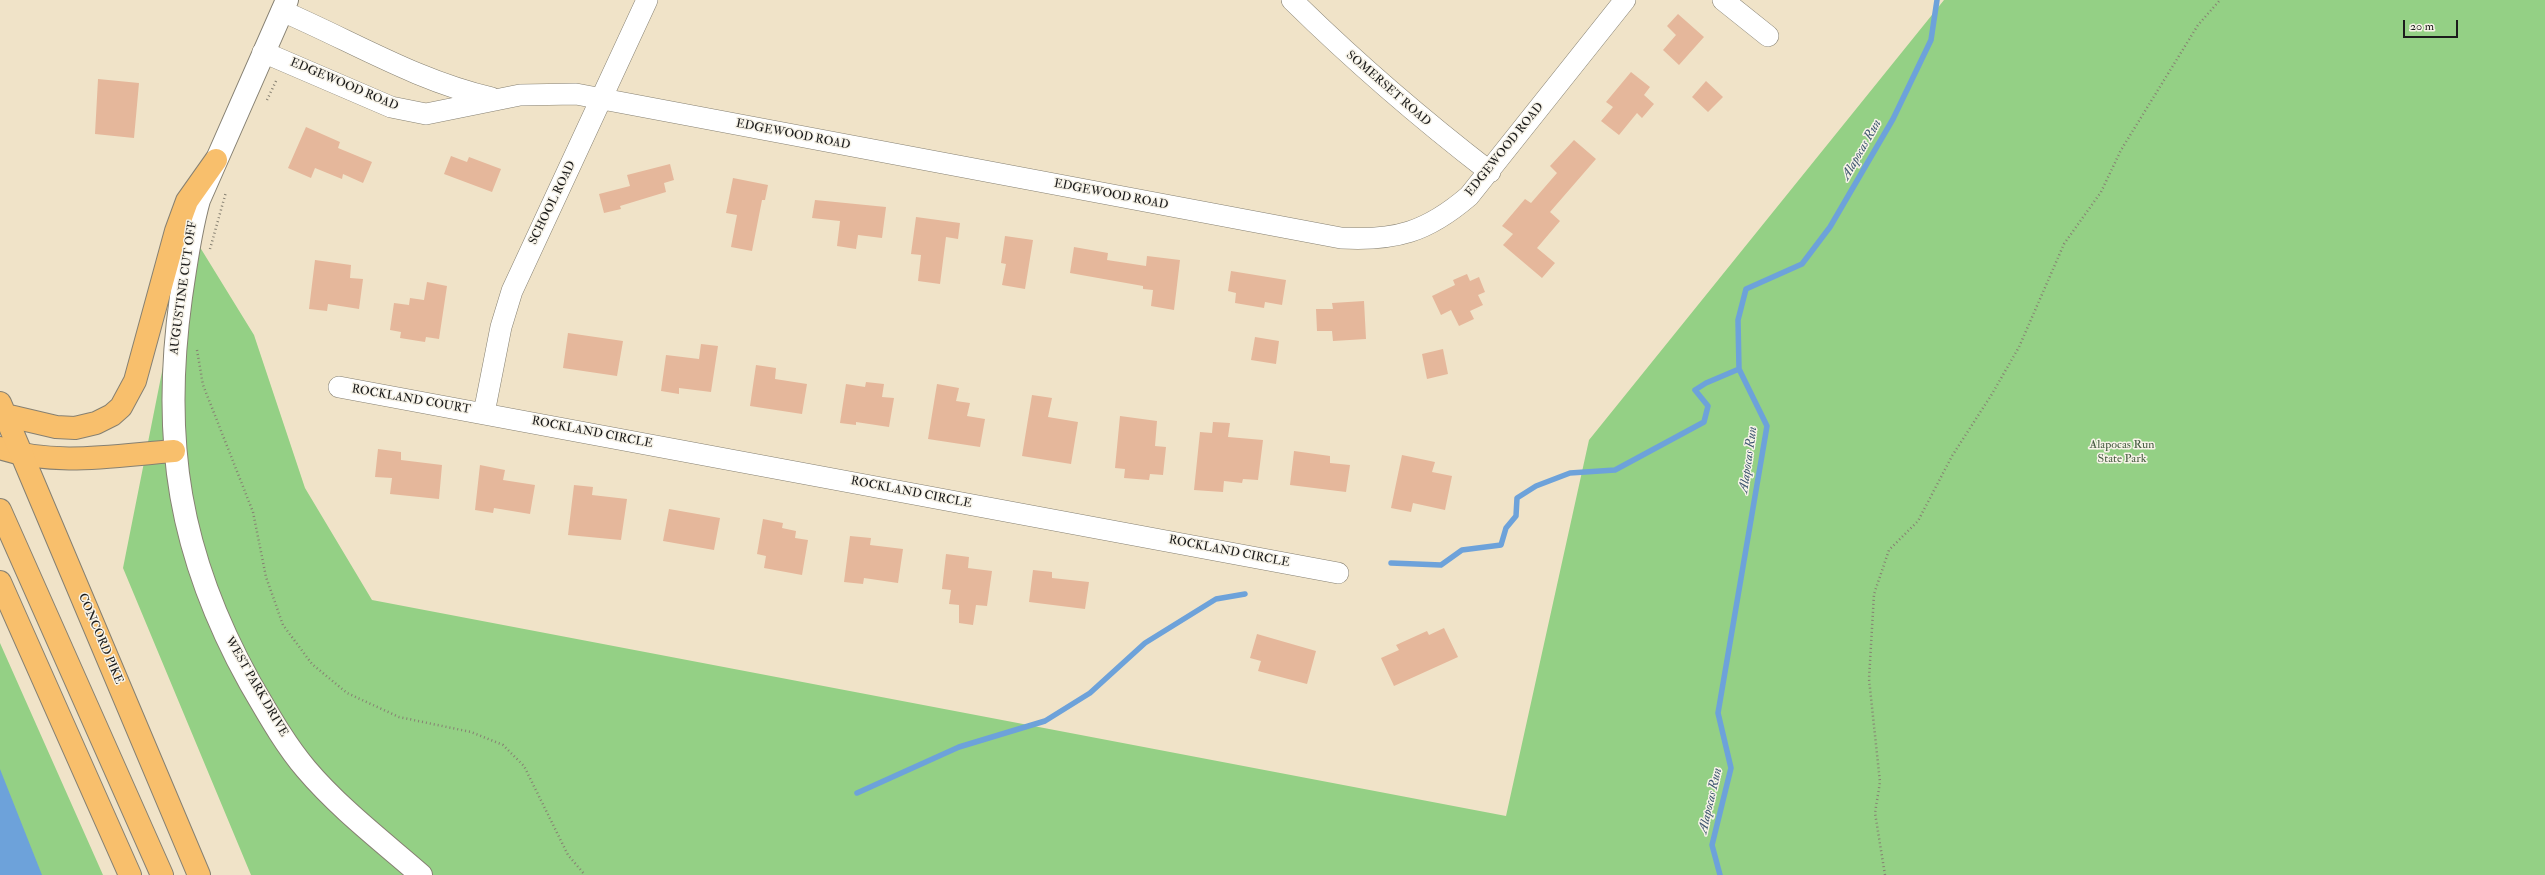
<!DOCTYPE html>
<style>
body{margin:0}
#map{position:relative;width:2545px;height:875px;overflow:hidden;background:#f0e3c8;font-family:"IM FELL Double Pica",serif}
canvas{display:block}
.scale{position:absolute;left:2403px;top:20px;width:55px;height:18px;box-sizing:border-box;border:2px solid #1c1c1c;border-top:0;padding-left:5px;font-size:12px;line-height:14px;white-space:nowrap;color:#1c1c1c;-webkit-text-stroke:3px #f7f3e8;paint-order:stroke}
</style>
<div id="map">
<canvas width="2545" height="875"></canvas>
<div class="scale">20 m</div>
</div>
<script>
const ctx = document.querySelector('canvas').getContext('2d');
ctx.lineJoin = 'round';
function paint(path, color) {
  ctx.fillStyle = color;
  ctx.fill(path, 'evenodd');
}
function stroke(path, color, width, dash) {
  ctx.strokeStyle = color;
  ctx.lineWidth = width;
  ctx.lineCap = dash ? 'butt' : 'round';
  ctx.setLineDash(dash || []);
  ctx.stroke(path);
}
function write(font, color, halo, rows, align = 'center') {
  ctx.font = font + ' "IM FELL Double Pica",serif';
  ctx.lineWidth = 3;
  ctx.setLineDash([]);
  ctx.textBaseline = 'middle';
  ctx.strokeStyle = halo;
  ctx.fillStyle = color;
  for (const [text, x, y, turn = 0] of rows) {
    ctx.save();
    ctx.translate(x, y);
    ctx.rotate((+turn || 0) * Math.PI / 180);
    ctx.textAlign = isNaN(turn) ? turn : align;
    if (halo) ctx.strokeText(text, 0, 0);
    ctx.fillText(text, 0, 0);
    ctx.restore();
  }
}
paint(new Path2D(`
 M1944,0H2545V875H251L123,568L190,231L254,335L305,488L372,600L1506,816L1589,440Z
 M0,643L103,875H0Z`), '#94d085');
paint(new Path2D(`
 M0,769L42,875H0Z`), '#6da2da');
stroke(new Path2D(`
 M1391,563L1441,565L1462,550L1501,545L1506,528L1516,516L1517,498L1536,486L1570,473L1615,470L1704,422L1708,406L1695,390L1706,383L1739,369
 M857,793L959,747L1045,721L1090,693L1145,643L1216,599L1245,594
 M1720,875L1712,845L1731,768L1718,713L1767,426L1739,369L1738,320L1746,289L1802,264L1830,227L1893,119L1931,40L1937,0`), '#6da2da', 5.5);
paint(new Path2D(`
 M1678,14L1704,37L1679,65L1663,50L1676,35L1667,26Z
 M1631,72L1650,87L1644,95L1654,104L1642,118L1637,113L1619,135L1601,121L1613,107L1606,102Z
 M98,79L139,83L134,138L95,134Z
 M1706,81L1723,97L1708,112L1692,97Z
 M306,127L340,142L338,148L372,162L363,183L343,174L342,179L315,168L311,178L288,168Z
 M1574,140L1596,159L1550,212L1560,221L1537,248L1555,263L1542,278L1503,245L1513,234L1502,226L1525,199L1531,203L1557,173L1550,166Z
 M451,156L467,162L469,157L501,169L492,192L444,174Z
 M670,164L674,180L664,183L666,192L620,206L621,209L604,213L599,194L630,186L627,175Z
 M733,178L768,185L765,200H762L752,251L731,247L737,215L726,213Z
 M815,200L886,207L882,238L858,235L856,249L837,246L840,221L812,218Z
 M916,217L960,223L958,239L946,237L940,284L918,281L921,255L911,254Z
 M1005,236L1033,240L1025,289L1002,285L1006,264L1001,263Z
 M1074,247L1108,253L1107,260L1146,266L1147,256L1180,260L1174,310L1151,306L1153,290L1143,289V286L1070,273Z
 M315,260L351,265L350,278L363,279L359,309L328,304L327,311L309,309Z
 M1231,271L1286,280L1282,305L1265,302L1264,308L1235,303L1236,293L1228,291Z
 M1467,274L1470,281L1479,277L1485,292L1478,295L1483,305L1470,311L1474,319L1459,326L1451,310L1441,315L1432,296L1455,285L1453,280Z
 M427,282L447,286L439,339L426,337L425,342L400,338L401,332L390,330L394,303L409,305L410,298L424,300Z
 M1364,301L1366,339L1333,341L1332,331H1317L1316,309H1333L1332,303Z
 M568,333L623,341L617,376L563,368Z
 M1255,337L1279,341L1276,364L1251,360Z
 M701,344L718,346L711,392L679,388V394L661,391L666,355L699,359Z
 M1443,349L1448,374L1427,379L1422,354Z
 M756,365L776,368L775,379L807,384L802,414L750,406Z
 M866,382L884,384L882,397L894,398L889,427L856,422V425L840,423L846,384L865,387Z
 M937,384L959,388L956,401L970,403L967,416L985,419L980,447L928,439Z
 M1032,395L1052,398L1048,417L1078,422L1071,464L1022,456Z
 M1120,416L1157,421L1155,446L1166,447L1163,475L1150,474L1149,480L1124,478L1125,469L1115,468Z
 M1213,422L1230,423L1228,437L1263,440L1258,480L1243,479L1242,483L1224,481L1223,492L1194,490L1200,432L1212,433Z
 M378,449L401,452V460L442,465L439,499L390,494L392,478L375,477Z
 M1294,451L1330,456V463L1350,465L1346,492L1290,485Z
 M1402,455L1435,462L1432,472L1452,476L1445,510L1413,503L1411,512L1391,508Z
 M480,465L505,470L503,480L535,485L530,514L494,508L493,513L475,510Z
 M574,485L593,487L592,495L627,499L621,540L568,535Z
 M669,509L720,518L714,550L663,541Z
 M763,519L783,523L782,528L796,531L795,538L808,540L802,575L764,568L766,556L757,554Z
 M850,536L871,538L870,545L903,549L898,583L864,578L863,584L844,582Z
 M946,554L969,557L968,568L992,571L987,606L976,605L973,625L959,623V605L949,604L951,590L942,589Z
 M1033,570L1052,572V578L1089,582L1085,609L1029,602Z
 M1444,628L1458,657L1394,686L1381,658L1399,650L1396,645L1427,631L1429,635Z
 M1257,634L1316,651L1307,684L1258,671L1261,661L1250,658Z`), '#e5b79b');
const minor = new Path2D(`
 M1292,0C1355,62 1420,118 1490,172
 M1723,0L1768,36
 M282,11C352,41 417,81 492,98
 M263,52L391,107L426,114L520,95L576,94L1341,238C1396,241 1427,232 1469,196L1625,0
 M339,387L1338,573
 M484,413L501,327L512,291L647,0`);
const tertiary = new Path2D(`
 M287,0L199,200C190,232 186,264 181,297C161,441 179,555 250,683C267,712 284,743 306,769C339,808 382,841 421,875`);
const primary = new Path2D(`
 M0,448C54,467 118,455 174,451
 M0,510L162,875`);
const trunk = new Path2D(`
 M0,403L199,875
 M5,415L56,427L75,428L96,423L112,415L121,407L135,381L176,231L187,201L216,160
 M0,582L130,875`);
stroke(minor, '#868072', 22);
stroke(tertiary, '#868072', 24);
stroke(primary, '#868072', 24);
stroke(trunk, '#868072', 24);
stroke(new Path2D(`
 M267,100L277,79
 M210,249L226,192
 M197,350L203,385L253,512L266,577L283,625L312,664L347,693L399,717L471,732L503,745L524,766L568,855L585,875
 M1885,875L1875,813L1880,782L1869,679L1874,594L1889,550L1918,521L1952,456L1992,394L2019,347L2064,244L2101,192L2121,150L2198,25L2220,0`), '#868072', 2.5, [1, 3]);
stroke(minor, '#fff', 21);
stroke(tertiary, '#fff', 22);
stroke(primary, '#f8bf6c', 22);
stroke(trunk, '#f8bf6c', 22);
write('12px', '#1c1c1c', '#f7f3e8', [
 ["EDGEWOOD ROAD",344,85,23],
 ["SOMERSET ROAD",1388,89,41],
 ["EDGEWOOD ROAD",793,135,11],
 ["EDGEWOOD ROAD",1505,150,-51],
 ["EDGEWOOD ROAD",1111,195,11],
 ["SCHOOL ROAD",553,203,-64],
 ["AUGUSTINE CUT OFF",184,288,-82],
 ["ROCKLAND COURT",411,400,10],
 ["ROCKLAND CIRCLE",592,433,11],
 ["ROCKLAND CIRCLE",911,493,11],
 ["ROCKLAND CIRCLE",1229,552,11],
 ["CONCORD PIKE",100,639,67],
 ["WEST PARK DRIVE",256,687,60]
]);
write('12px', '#465b41', '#f7f3e8', [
 ["Alapocas Run",2122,445],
 ["State Park",2122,459]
]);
write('italic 13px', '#405871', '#f7f3e8', [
 ["Alapocas Run",1862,150,-60],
 ["Alapocas Run",1749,460,-82],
 ["Alapocas Run",1711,801,-77]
]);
</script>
